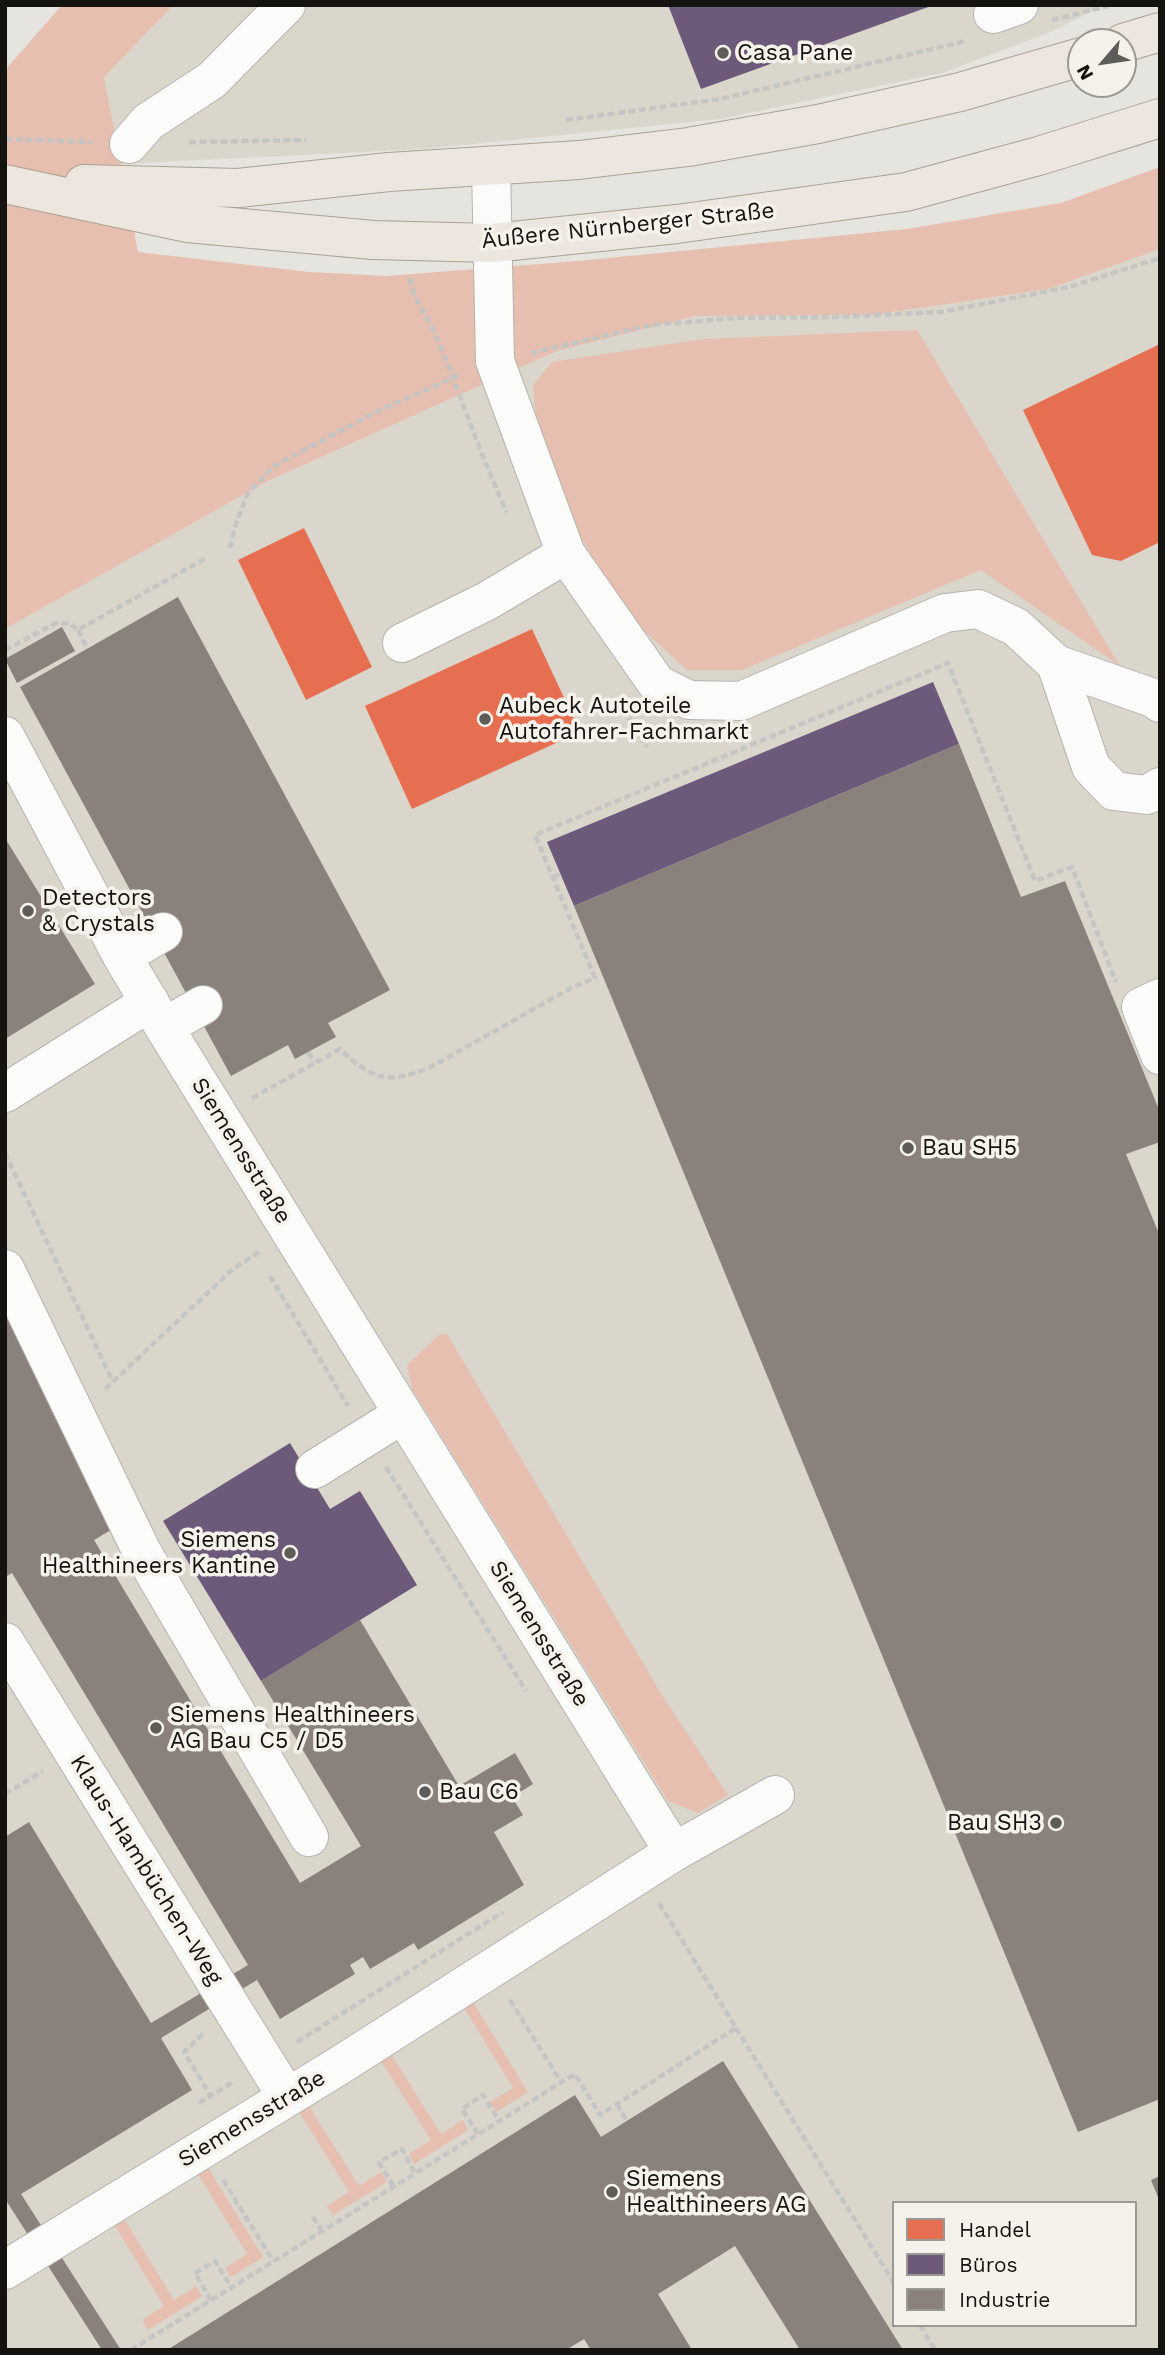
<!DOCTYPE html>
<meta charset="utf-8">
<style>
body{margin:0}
#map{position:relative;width:1165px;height:2355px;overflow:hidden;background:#e5e4df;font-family:"Work Sans",sans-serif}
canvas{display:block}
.frame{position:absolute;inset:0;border:7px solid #141310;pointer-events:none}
.legend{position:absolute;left:892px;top:2201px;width:245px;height:126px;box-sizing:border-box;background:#f4f2ea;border:2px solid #9a9993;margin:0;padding:9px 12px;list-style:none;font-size:21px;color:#141310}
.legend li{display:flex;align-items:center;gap:14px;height:35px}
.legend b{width:35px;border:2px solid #9a9993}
.north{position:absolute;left:1067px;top:28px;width:70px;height:70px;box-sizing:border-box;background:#f4f2ea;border:2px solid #9a9993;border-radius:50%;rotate:241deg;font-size:19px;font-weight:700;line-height:28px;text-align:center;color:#141310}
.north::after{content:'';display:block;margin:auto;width:24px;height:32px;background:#5d5c58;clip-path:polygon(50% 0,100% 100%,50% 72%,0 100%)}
</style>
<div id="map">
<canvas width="1165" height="2355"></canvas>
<div class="frame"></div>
<ul class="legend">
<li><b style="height:19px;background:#e76f51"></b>Handel</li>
<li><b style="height:19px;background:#6d597a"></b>Büros</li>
<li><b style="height:19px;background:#8a817c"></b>Industrie</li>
</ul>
<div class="north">N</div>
</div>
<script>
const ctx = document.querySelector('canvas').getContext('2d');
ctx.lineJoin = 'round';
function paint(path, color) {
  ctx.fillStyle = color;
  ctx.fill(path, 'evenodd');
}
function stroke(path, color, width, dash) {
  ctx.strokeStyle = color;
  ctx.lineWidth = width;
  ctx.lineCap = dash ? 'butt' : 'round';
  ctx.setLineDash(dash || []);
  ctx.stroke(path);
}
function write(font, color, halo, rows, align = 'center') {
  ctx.font = font + ' "Work Sans",sans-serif';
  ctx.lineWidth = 7;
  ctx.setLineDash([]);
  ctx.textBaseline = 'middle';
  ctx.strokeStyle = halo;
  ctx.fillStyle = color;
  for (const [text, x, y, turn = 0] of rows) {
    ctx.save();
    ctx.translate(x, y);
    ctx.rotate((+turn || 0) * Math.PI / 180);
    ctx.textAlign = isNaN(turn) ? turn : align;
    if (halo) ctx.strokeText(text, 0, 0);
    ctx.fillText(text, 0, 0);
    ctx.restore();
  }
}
paint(new Path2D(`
 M174,5H1104L1053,31L942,73L720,119L423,149L120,164L104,77Z
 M1160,249V2350H5V629L266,482L557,351L696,316L873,315L1048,289ZM894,2203H1135V2325H894Z`), '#dad6cc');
paint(new Path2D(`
 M62,5H174L104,77L138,252L309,272L387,276L578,261L907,229L1061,203L1160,167V249L1048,289L873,315L696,316L557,351L266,482L5,629V70Z
 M917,330L1120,666L981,570L742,670H687L626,614L568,515L537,428L533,385L552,362L704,339Z
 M447,1334L662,1695L728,1795L698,1813L668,1801L412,1389L407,1365L439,1335Z
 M473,2002L528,2092L496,2112L490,2102L513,2088L464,2008Z
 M391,2054L441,2134L463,2120L468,2130L414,2164L409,2154L431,2140L381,2061Z
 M309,2106L359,2186L381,2172L387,2182L333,2215L327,2206L349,2192L299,2112Z
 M208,2168L263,2257L231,2277L225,2268L247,2254L198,2174Z
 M125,2220L174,2300L196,2286L202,2296L148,2330L142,2320L164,2306L115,2226Z`), '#e6bfb0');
paint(new Path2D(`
 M1160,344V542L1121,561L1092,555L1023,410Z
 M304,528L372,667L306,700L238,560Z
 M532,629L580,732L412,809L365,706Z`), '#e76f51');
paint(new Path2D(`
 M668,5H931V6L701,89Z
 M933,682L959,744L574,906L547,842Z
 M290,1443L330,1509L360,1491L417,1585L261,1681L163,1521Z`), '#6d597a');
paint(new Path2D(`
 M178,597L390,990L328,1023L336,1037L295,1059L288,1045L231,1076L20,687Z
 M62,627L75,651L17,683L5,659Z
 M959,744L1021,897L1065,881L1160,1112V1142L1126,1154L1160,1236V2099L1078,2132L574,906Z
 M5,838L95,984L5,1039Z
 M5,1305L116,1527L94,1540L300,1883L361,1846L261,1681L360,1620L459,1786L515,1753L533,1784L512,1797L523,1815L494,1832L524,1885L418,1950L414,1943L370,1969L363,1957L350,1965L355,1974L280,2019L257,1980L161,2038L192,2090L21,2194L121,2350H102L7,2202L5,2203V1837L29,1822L151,2023L248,1965L12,1573L5,1577Z
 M723,2061L903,2350H800L735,2246L658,2294L692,2350H591L584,2339L566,2350H167L575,2095L601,2137Z
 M1160,2176V2202L1151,2180Z`), '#8a817c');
const minor = new Path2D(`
 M993,14L1019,5
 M129,144L148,122L212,80L286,5
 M491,166L495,361L566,554L657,684L689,700L741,701L945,613L978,609L1016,627L1056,664
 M402,643L487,601L566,554
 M1160,703L1153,698L1056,664L1091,767L1114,791L1147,795L1160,787
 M5,736L122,956L164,1027L674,1852L337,2067L5,2270
 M122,956L163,932
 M1160,998L1141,1007L1160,1055
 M164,1027L203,1005
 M5,1093L150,1002
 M5,1269L141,1550L309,1837
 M315,1469L403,1414
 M5,1642L287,2097
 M674,1852L775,1795`);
const major = new Path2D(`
 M1123,43L1160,32
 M5,184L187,223L373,240L493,243L677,224L906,192L1042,155L1160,118
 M84,184L238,188L389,172L579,160L688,147L818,124L960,92L1081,57`);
stroke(minor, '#b5b4b0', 40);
stroke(major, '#aba193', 40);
stroke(new Path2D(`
 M1052,20L1108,6
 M566,120L720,99L966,41
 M5,139L93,142
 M189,142L306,140
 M410,278C412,298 426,313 434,332C460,391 479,453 507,512
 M531,353L651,325L735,318L836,317L941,312L1069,287L1160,258
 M230,548L236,524L248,493L274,466L380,410L462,374
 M78,630L87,648
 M5,650L56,623H69L78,630L206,558
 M618,700L647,747
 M553,877L560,874
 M308,1052L314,1062
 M252,1098L340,1049C372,1079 387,1085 429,1068L573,987L595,978L535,835L948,663L1035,881L1072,867L1116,982
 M5,1153L113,1382
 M270,1276L348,1406
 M105,1389L233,1269L261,1251
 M386,1467L526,1691
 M5,1794L43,1771
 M510,2000L561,2082
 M736,2028L894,2283
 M203,2034L184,2052L211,2096
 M297,2042L503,1912
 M199,2103L233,2082
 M617,2104L627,2122
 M478,2134L462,2109L483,2095L499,2121
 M223,2180L273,2261
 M393,2186L379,2162L402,2149L415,2173
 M313,2217L322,2231
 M211,2300L195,2273L215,2261L231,2287
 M920,2325L935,2350
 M131,2350L575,2074L600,2115L736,2028L659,1903`), '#c5c5c3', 4.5, [7, 3.5]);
stroke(minor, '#fbfbfa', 38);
stroke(major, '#ece6df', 38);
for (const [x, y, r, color] of [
 [723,53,7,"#5d5c58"],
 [485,719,7,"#5d5c58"],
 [28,911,7,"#5d5c58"],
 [908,1148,7,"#5d5c58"],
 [290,1553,7,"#5d5c58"],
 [156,1728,7,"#5d5c58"],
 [425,1792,7,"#5d5c58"],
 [1056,1823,7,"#5d5c58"],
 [612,2192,7,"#5d5c58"]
]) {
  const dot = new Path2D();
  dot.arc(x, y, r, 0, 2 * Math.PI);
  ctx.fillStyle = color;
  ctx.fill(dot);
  stroke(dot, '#f4f2ea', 2.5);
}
write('23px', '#141310', '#f4f2ea', [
 ["Casa Pane",737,53],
 ["Aubeck Autoteile",499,706],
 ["Autofahrer-Fachmarkt",499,732],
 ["Detectors",42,898],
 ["& Crystals",42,924],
 ["Bau SH5",922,1148],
 ["Siemens",276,1540,"right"],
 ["Healthineers Kantine",276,1566,"right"],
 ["Siemens Healthineers",170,1715],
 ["AG Bau C5 / D5",170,1741],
 ["Bau C6",439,1792],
 ["Bau SH3",1042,1823,"right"],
 ["Siemens",626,2179],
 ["Healthineers AG",626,2205]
], 'left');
write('23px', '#141310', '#f4f2ea', [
 ["Äußere Nürnberger Straße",628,226,-6],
 ["Siemensstraße",241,1151,58],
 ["Siemensstraße",539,1634,58],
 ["Klaus-Hambüchen-Weg",146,1870,58],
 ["Siemensstraße",252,2119,-31]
]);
</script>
